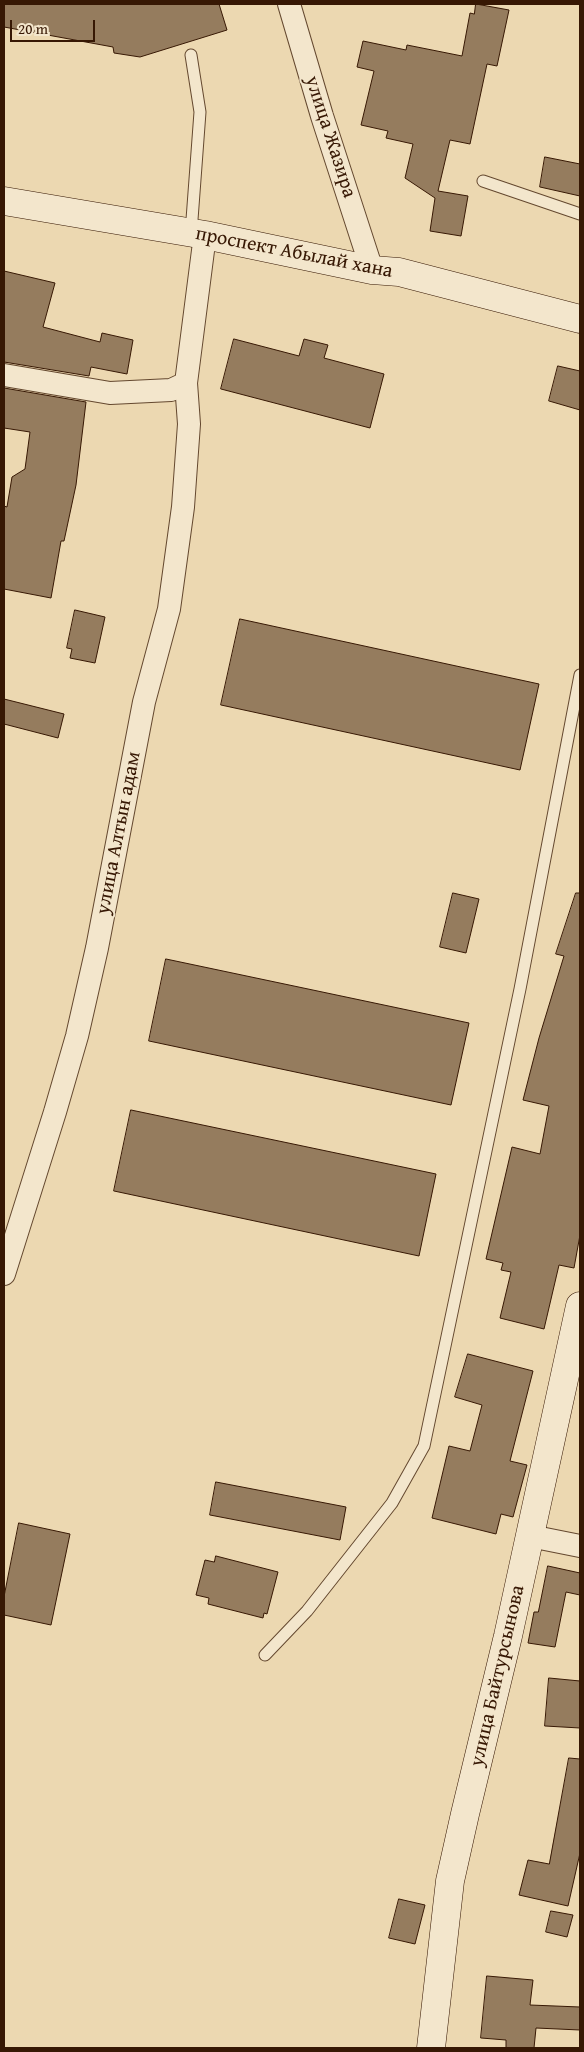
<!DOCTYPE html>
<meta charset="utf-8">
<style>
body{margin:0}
#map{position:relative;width:584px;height:2052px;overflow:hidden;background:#ecd8b1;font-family:"Gentium Book Plus",serif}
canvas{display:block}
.frame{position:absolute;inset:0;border:5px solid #371804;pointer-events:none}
.scale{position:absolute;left:10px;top:20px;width:85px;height:22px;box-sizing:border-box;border:2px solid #371804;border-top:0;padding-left:6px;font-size:15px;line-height:18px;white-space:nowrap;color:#371804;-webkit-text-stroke:4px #f3e6cc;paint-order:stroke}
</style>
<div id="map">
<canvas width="584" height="2052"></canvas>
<div class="frame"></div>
<div class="scale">20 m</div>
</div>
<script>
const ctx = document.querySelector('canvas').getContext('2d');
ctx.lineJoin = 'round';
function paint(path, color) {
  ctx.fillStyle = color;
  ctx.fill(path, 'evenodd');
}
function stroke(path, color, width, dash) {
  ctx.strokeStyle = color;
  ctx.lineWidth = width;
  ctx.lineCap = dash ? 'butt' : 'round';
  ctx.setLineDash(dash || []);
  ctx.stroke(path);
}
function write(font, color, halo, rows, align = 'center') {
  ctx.font = font + ' "Gentium Book Plus",serif';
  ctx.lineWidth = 4;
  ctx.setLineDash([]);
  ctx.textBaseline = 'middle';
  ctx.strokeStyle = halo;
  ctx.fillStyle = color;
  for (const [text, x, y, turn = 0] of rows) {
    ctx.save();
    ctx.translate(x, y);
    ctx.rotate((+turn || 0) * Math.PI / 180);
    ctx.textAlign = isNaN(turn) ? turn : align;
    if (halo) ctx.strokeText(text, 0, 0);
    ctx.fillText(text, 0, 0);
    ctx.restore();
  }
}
const building = new Path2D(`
 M4,4H219L227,30L140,57L114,53L113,47L4,27Z
 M476,4L509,10L497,66L487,64L470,144L450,140L438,191L468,196L461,236L430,231L435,198L405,178L413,144L386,138L388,131L361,125L374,71L357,67L363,41L406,50L407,45L462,56L470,13L474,14Z
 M545,157L580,164V196L540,187Z
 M4,271L55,283L43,327L100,342L102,333L133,340L127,374L91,367L89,376L4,362Z
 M234,339L299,356L304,339L328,345L324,358L384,374L370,428L221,389Z
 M558,366L580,371V410L549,401Z
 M4,388L86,402L76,485L64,541H61L51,598L4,589V506L7,507L12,477L25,469L30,432L4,428Z
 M75,610L105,617L95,663L70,658L72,649L67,648Z
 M240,619L539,684L520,770L221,705Z
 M4,699L64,714L58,738L4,724Z
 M453,893L479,899L466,953L440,947Z
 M576,893H580V1235L574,1268L559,1265L544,1329L500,1318L511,1272L501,1270L503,1263L486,1259L512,1147L540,1154L549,1106L523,1100L539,1038L564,956L556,954Z
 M166,959L469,1023L451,1105L149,1041Z
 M131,1110L436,1174L419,1256L114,1191Z
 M468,1354L533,1371L510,1461L527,1465L513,1517L501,1514L496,1534L432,1518L449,1446L470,1451L482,1405L455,1397Z
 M216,1482L346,1507L340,1540L210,1515Z
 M19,1523L70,1534L51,1625L4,1615V1597Z
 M216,1556L278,1572L267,1614L264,1613L263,1618L208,1604L209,1598L196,1595L205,1560L214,1562Z
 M548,1566L580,1573V1595L566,1592L555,1647L528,1643L534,1612H538Z
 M549,1678L580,1681V1728L545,1726Z
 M569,1758L580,1759V1853L568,1906L519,1895L528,1860L549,1864Z
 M399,1899L425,1905L415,1944L389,1938Z
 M551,1911L573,1915L567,1937L546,1932Z
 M487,1976L533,1980L530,2005L580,2007V2030L536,2028L534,2048H506V2040L481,2038Z`);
paint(building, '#957c5e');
stroke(building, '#371804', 1);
const lane = new Path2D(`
 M191,55L200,112L191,233
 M483,181L580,214
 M265,1655L307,1611L392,1503L424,1446L520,989L580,675`);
const street = new Path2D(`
 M289,4L322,116L372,270
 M4,375L110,393L171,390L186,383L205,235
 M4,1274L55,1112L77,1036L97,948L144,702L169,609L183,507L189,424L186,383
 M530,1536L580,1546`);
const secondary = new Path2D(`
 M4,201L205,235L372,270L399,272L580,319
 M431,2048L450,1881L465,1814L508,1636L580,1306`);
stroke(lane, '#64482f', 13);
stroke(street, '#64482f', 24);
stroke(secondary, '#371804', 29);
stroke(lane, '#f3e6cc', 11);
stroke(street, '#f3e6cc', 22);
stroke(secondary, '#f3e6cc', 28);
write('20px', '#371804', '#f3e6cc', [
 ["улица Жазира",330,137,72],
 ["проспект Абылай хана",294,253,11],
 ["улица Алтын адам",119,833,-79],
 ["улица Байтурсынова",498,1676,-77]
]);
</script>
